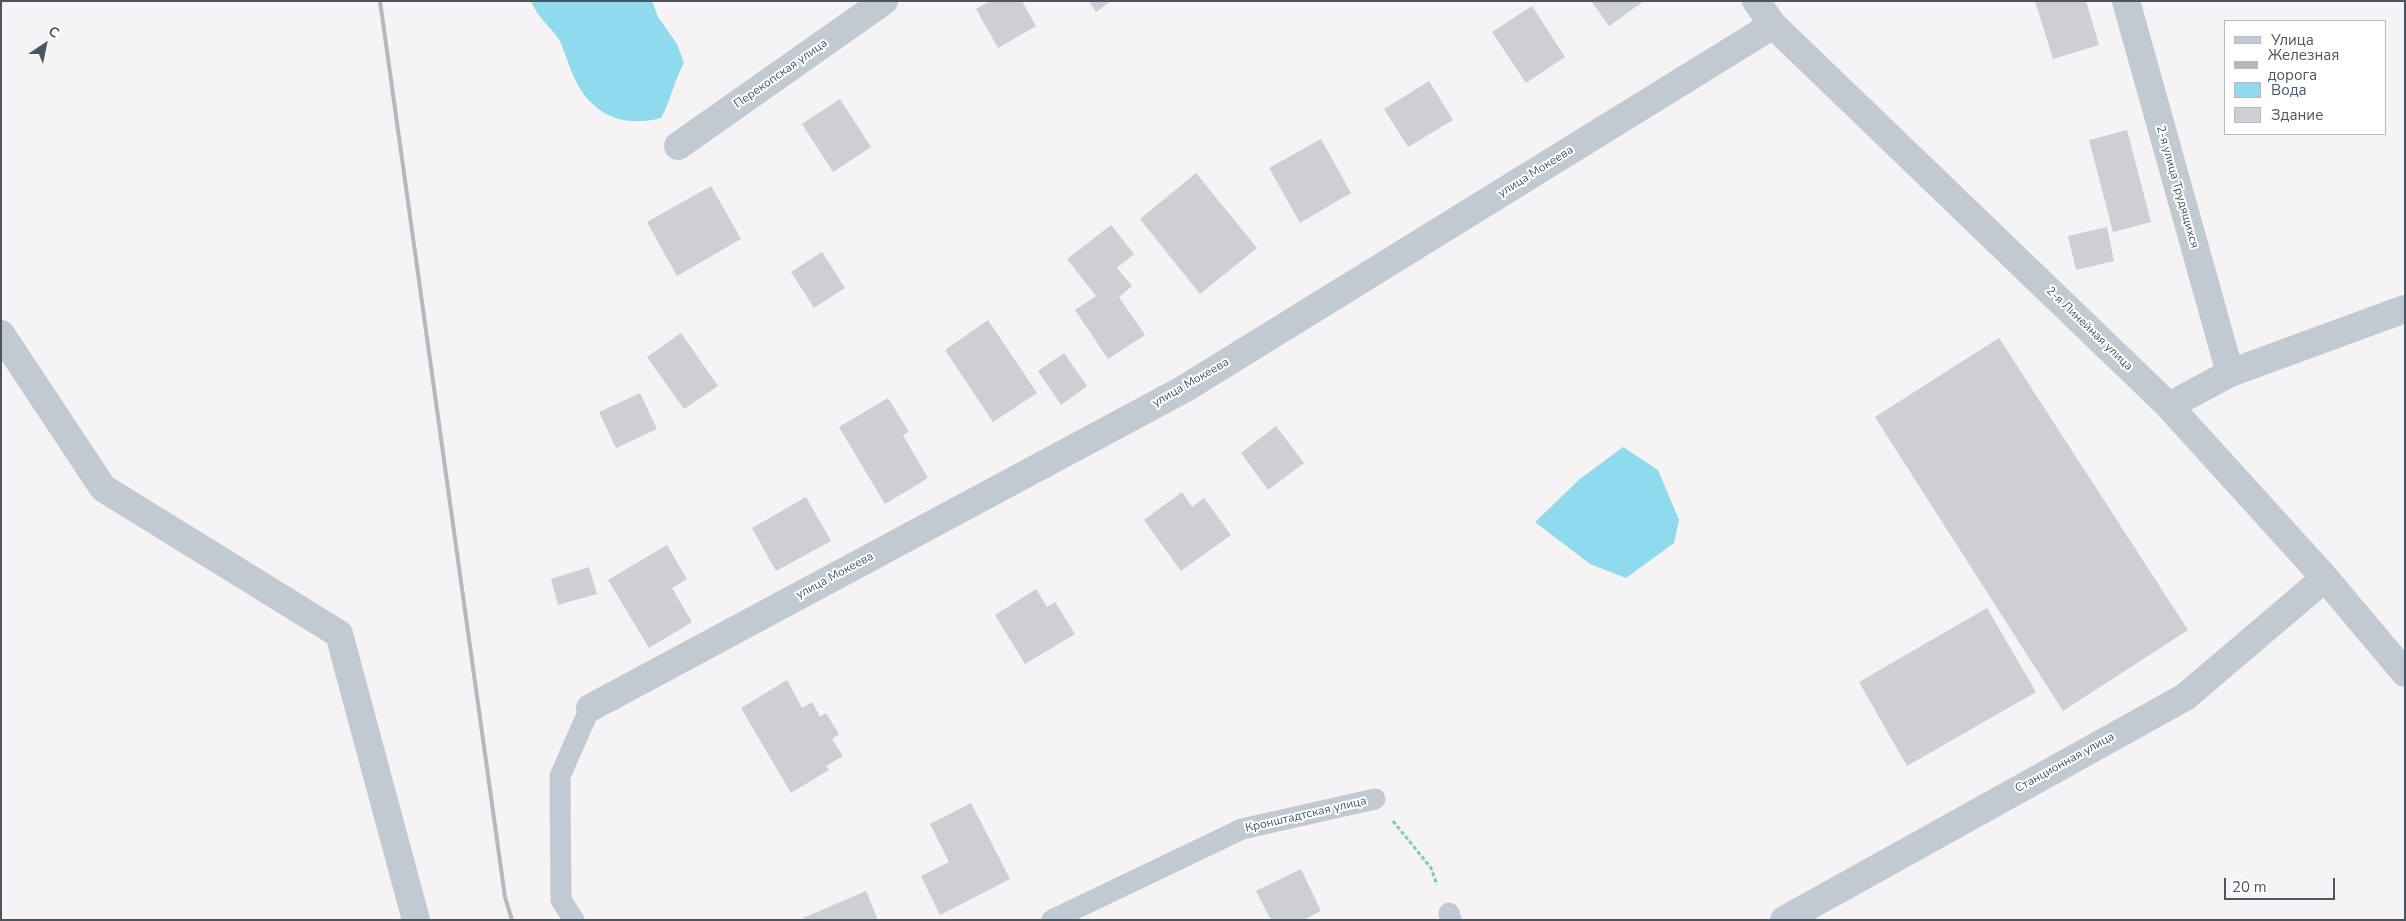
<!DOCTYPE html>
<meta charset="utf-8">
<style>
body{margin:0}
#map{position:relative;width:2406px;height:921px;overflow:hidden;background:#f5f3f3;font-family:"Nunito Sans",sans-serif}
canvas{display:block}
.frame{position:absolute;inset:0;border:2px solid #4a5661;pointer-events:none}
.legend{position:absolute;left:2224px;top:20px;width:162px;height:115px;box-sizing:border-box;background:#fff;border:1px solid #b7bbc0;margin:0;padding:6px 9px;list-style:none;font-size:15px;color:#4a5661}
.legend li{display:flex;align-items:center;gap:10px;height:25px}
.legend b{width:25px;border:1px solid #b7bbc0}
.north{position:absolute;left:20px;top:20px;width:50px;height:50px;-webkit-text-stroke:4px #fff;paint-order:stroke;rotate:34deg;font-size:14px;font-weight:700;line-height:20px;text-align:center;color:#4a5661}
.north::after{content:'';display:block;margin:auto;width:18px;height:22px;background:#4a5661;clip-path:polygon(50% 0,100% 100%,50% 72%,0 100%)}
.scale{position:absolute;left:2224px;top:878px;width:111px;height:22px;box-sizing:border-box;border:2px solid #4a5661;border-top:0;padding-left:6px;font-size:15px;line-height:18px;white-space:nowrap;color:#4a5661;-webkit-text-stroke:4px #fff;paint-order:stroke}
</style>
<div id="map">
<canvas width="2406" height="921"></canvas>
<div class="frame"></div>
<ul class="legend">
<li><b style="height:6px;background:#c1cad2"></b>Улица</li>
<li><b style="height:6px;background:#b5b8bd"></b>Железная дорога</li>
<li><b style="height:14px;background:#90daee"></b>Вода</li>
<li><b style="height:14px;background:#cdcfd5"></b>Здание</li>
</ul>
<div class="north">С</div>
<div class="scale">20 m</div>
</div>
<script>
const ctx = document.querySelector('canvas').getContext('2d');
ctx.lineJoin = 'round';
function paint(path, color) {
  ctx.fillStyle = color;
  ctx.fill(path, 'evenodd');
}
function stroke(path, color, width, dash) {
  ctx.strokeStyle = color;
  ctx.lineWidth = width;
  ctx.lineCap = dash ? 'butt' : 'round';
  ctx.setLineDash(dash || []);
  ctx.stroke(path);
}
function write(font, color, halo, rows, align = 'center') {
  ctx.font = font + ' "Nunito Sans",sans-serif';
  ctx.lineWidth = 4;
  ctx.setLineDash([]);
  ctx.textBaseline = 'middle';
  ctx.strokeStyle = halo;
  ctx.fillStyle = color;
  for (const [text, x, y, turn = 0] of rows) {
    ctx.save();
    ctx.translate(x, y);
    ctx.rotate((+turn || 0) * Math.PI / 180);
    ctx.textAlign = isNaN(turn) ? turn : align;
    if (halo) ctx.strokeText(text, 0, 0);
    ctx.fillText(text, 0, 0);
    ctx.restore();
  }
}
paint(new Path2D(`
 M531,1H652L658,17L677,44L684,63C674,81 671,100 661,118C622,128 591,115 574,77C568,65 565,50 558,38C548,24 538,18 531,1Z
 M1623,447L1658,470L1679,520L1674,543L1626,578L1590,564L1535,522L1580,479Z`), '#90daee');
paint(new Path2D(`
 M990,1H1022L1036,26L998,48L976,9Z
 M1089,1H1111L1096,12Z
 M1591,1H1644L1609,26Z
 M2035,1H2086L2099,45L2053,59Z
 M1532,6L1565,57L1526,83L1492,32Z
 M1429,81L1453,120L1408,147L1384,109Z
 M840,99L871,147L833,172L802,124Z
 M2127,130L2151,222L2113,232L2089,140Z
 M1321,139L1351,193L1300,223L1269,168Z
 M1196,173L1257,248L1200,294L1140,219Z
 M711,186L741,239L677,276L647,222Z
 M1111,225L1134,254L1117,268L1132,286L1119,297L1145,335L1108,359L1075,310L1096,296L1067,259Z
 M2107,227L2114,261L2076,270L2068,236Z
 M822,252L845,288L814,308L791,272Z
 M988,320L1037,393L993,422L945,350Z
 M681,333L718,386L684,409L647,357Z
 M1999,338L2188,630L2063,711L1875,417Z
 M1064,353L1087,386L1061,405L1038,371Z
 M640,393L657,429L616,448L599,412Z
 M888,398L909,432L903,435L928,478L885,504L839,427Z
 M1276,426L1304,463L1268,490L1241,453Z
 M1182,492L1192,507L1204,498L1231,535L1181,571L1144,520Z
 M806,497L831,541L776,571L752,528Z
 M667,545L687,579L672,588L692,622L649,648L608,580Z
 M589,567L597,594L558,605L551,579Z
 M1036,589L1047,607L1055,602L1075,634L1025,664L995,615Z
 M1987,608L2036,692L1907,766L1859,682Z
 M787,680L802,708L812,702L820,717L826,713L839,734L832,739L843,756L826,766L829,770L791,793L741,708Z
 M971,803L1010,879L940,915L921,876L949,862L930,824Z
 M1301,869L1321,911L1303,920H1271L1256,891Z
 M866,891L878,920H803V918Z`), '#cdcfd5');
stroke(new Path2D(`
 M1393,821L1431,868L1437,885`), '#7ad0a6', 3, [4, 2.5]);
stroke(new Path2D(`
 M1449,913L1451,920
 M574,920L561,900L560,776L590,708
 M1052,920L1242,829L1375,799`), '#c1cad2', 21);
stroke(new Path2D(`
 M1756,1L1773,25L2169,406L2325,578L2405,673
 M2126,1L2230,373
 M678,146L884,1
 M1,334L103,488L339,634L416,920
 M2169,406L2230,373L2405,309
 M590,708L1184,389L1773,25
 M1784,920L2185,697L2325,578`), '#c1cad2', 28);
stroke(new Path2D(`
 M380,1L505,897L512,920`), '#b5b8bd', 4);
write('12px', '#4a5661', '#fff', [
 ["Перекопская улица",781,74,-35],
 ["улица Мокеева",1536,172,-32],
 ["2-я улица Трудящихся",2177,187,74],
 ["2-я Линейная улица",2089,329,44],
 ["улица Мокеева",1191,383,-30],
 ["улица Мокеева",835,576,-28],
 ["Станционная улица",2065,763,-29],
 ["Кронштадтская улица",1306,815,-13]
]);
</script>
